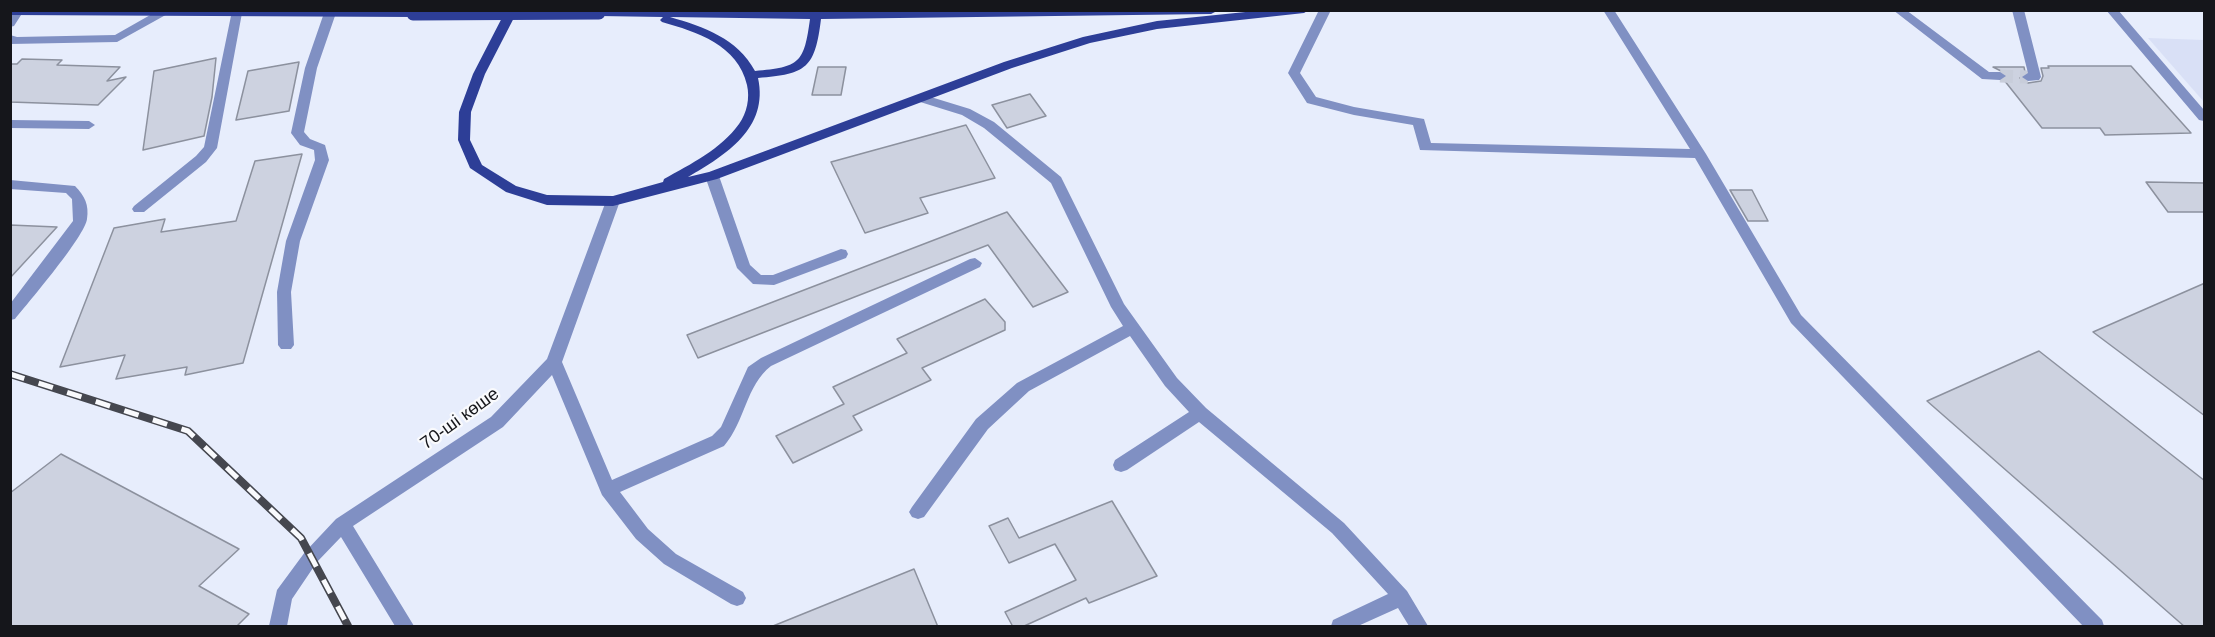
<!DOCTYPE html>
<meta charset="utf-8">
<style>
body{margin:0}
#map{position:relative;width:2215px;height:637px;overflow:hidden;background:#e7edfc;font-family:Helvetica,sans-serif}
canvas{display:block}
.frame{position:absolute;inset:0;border:12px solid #15161b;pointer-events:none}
</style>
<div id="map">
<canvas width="2215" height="637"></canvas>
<div class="frame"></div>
</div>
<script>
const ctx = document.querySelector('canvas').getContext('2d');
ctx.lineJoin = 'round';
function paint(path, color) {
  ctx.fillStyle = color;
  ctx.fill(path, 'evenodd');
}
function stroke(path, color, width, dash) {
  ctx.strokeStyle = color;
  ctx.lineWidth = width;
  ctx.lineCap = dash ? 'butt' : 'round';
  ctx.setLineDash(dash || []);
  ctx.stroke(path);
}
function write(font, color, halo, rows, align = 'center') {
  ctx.font = font + ' Helvetica,sans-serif';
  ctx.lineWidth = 4.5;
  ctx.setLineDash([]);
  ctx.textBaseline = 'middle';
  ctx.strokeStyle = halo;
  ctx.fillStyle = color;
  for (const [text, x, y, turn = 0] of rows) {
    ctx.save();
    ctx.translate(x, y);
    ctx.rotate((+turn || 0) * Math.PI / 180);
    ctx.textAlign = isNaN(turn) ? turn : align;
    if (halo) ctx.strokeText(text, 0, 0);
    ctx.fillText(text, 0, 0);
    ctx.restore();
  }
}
paint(new Path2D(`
 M2148,38L2204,40V102Z`), '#d9e0f6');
const building = new Path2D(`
 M216,58L212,97L204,136L143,150L154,71Z
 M22,59L62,60L57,65L120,67L107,81L126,77L98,105L10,102V64H17Z
 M299,62L289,111L236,120L248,71Z
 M2048,66H2131L2191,133L2105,135L2100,128H2042L2004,80L2008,77L2007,74L1993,67H2024L2025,72L2020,78L2028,83L2041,81L2043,76L2041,68H2049Z
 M818,67H846L841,95H812Z
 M1030,94L1046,116L1007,128L992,105Z
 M966,125L995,178L920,198L928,213L865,233L831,162Z
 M302,154L243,363L185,375L187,367L116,379L125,355L60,367L114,228L165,219L161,232L236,221L255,161Z
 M2146,182L2205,183V212H2168Z
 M1730,190H1752L1768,221H1748Z
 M1007,212L1068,292L1033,307L988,245L698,358L687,335Z
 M10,225L57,227L10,278Z
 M2205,283V416L2093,332Z
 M985,299L1005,322V330L922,368L931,380L853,416L862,430L793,463L776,436L844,404L833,387L907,353L897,339Z
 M2039,351L2205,481V627H2185L1927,401Z
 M61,454L239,549L199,586L249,614L236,627H10V493Z
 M1112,501L1157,576L1089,603L1086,598L1022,627H1013L1005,612L1076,580L1055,544L1009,563L989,526L1008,518L1019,538Z
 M914,569L938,627H773V626Z`);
paint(building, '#cdd2e0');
stroke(building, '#8c919e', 1.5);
stroke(new Path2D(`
 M2000,76L2028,77`), '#c8cdda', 13, [13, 7]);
paint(new Path2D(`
 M12,10L23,12L14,26L10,27Z
 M159,10L171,12L117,42L10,44V35L17,37L115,35Z
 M334,10L336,13L317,68L304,132L310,139L325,145L329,160L300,241L291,292L294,345L291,349H281L278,345L277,292L286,241L315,160L314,150L300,145L291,133L305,68L324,13L326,11Z
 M1319,10H1331L1300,73L1316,97L1354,107L1424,119L1431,143L1690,149L1603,10H1614L1706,154L1801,315L2102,620L2104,626H2083L1791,323L1695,158L1420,150L1413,125L1354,115L1307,103L1288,73Z
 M1893,10H1906L1989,72H2000L2006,76L2000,80L1982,79Z
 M2012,10H2024L2041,77L2039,80L2028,81L2022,77L2028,73Z
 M2106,10H2118L2204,110V121L2199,120Z
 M232,11H240L242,13L217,148L206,162L144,212H134L132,209L134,206L196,156L204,147Z
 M921,94L970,109L994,122L1061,177L1124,304L1177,378L1206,408L1344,523L1407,591L1428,626H1409L1398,608L1358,626H1331L1333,620L1388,594L1332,533L1199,422L1127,470L1121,472L1115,470L1113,465L1115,460L1189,412L1165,386L1130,336L1029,391L988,429L924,517L918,519L912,517L909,512L912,507L976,419L1017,383L1123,326L1111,307L1051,183L984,128L962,115L917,101L915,98Z
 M10,120L89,121L95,125L89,129L10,128Z
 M712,172L719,176L750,265L761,275H773L841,249L846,250L848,254L846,258L774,285L753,284L737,268L705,176Z
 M10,180L75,186C85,196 89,205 87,219C85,236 29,302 15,319L10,320V304L73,221L72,199L66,193L10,189Z
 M613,196L620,201L562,362L612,480L712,436L721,427L748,367L761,358L970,259L975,258L982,263L980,267L771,366C746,385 745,422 724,446L620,492L648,529L676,554L743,592L746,598L743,604L737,606L731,604L664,564L636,539L602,495L552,375L503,427L353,526L414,626H395L341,537L317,562L292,599L287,626H269L277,590L305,552L336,519L491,417L547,359L606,201Z`), '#8090c3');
paint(new Path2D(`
 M10,10L413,11L419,14L413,17L10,15Z
 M506,10H518L485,74L471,112L470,140L482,165L516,186L547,195L613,196L663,182L664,179C691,164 721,149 739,124C747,113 750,98 747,85C738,45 697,32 662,22L660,20L663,17L599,16L593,13L595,11H1217L1211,14L821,19C815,68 807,74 758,78C769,128 726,155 688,177L709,172L1004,62L1083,37L1157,21L1265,10H1309L1304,13L1157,29L1090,43L1012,68L717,179L613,206L547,205L506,192L470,168L458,140L459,112L473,74ZM670,17L810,19C804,63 800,67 755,71C737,38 704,27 670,17Z`), '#2d3e97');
const rail = new Path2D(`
 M10,374L188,431L301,538L348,626`);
stroke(rail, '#45474f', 8);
stroke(rail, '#f9fafd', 5, [15]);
stroke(new Path2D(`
 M413,14L599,13`), '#2d3e97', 13);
write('18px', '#15161b', '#f9fafd', [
 ["70-ші көше",460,419,-36]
]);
</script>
